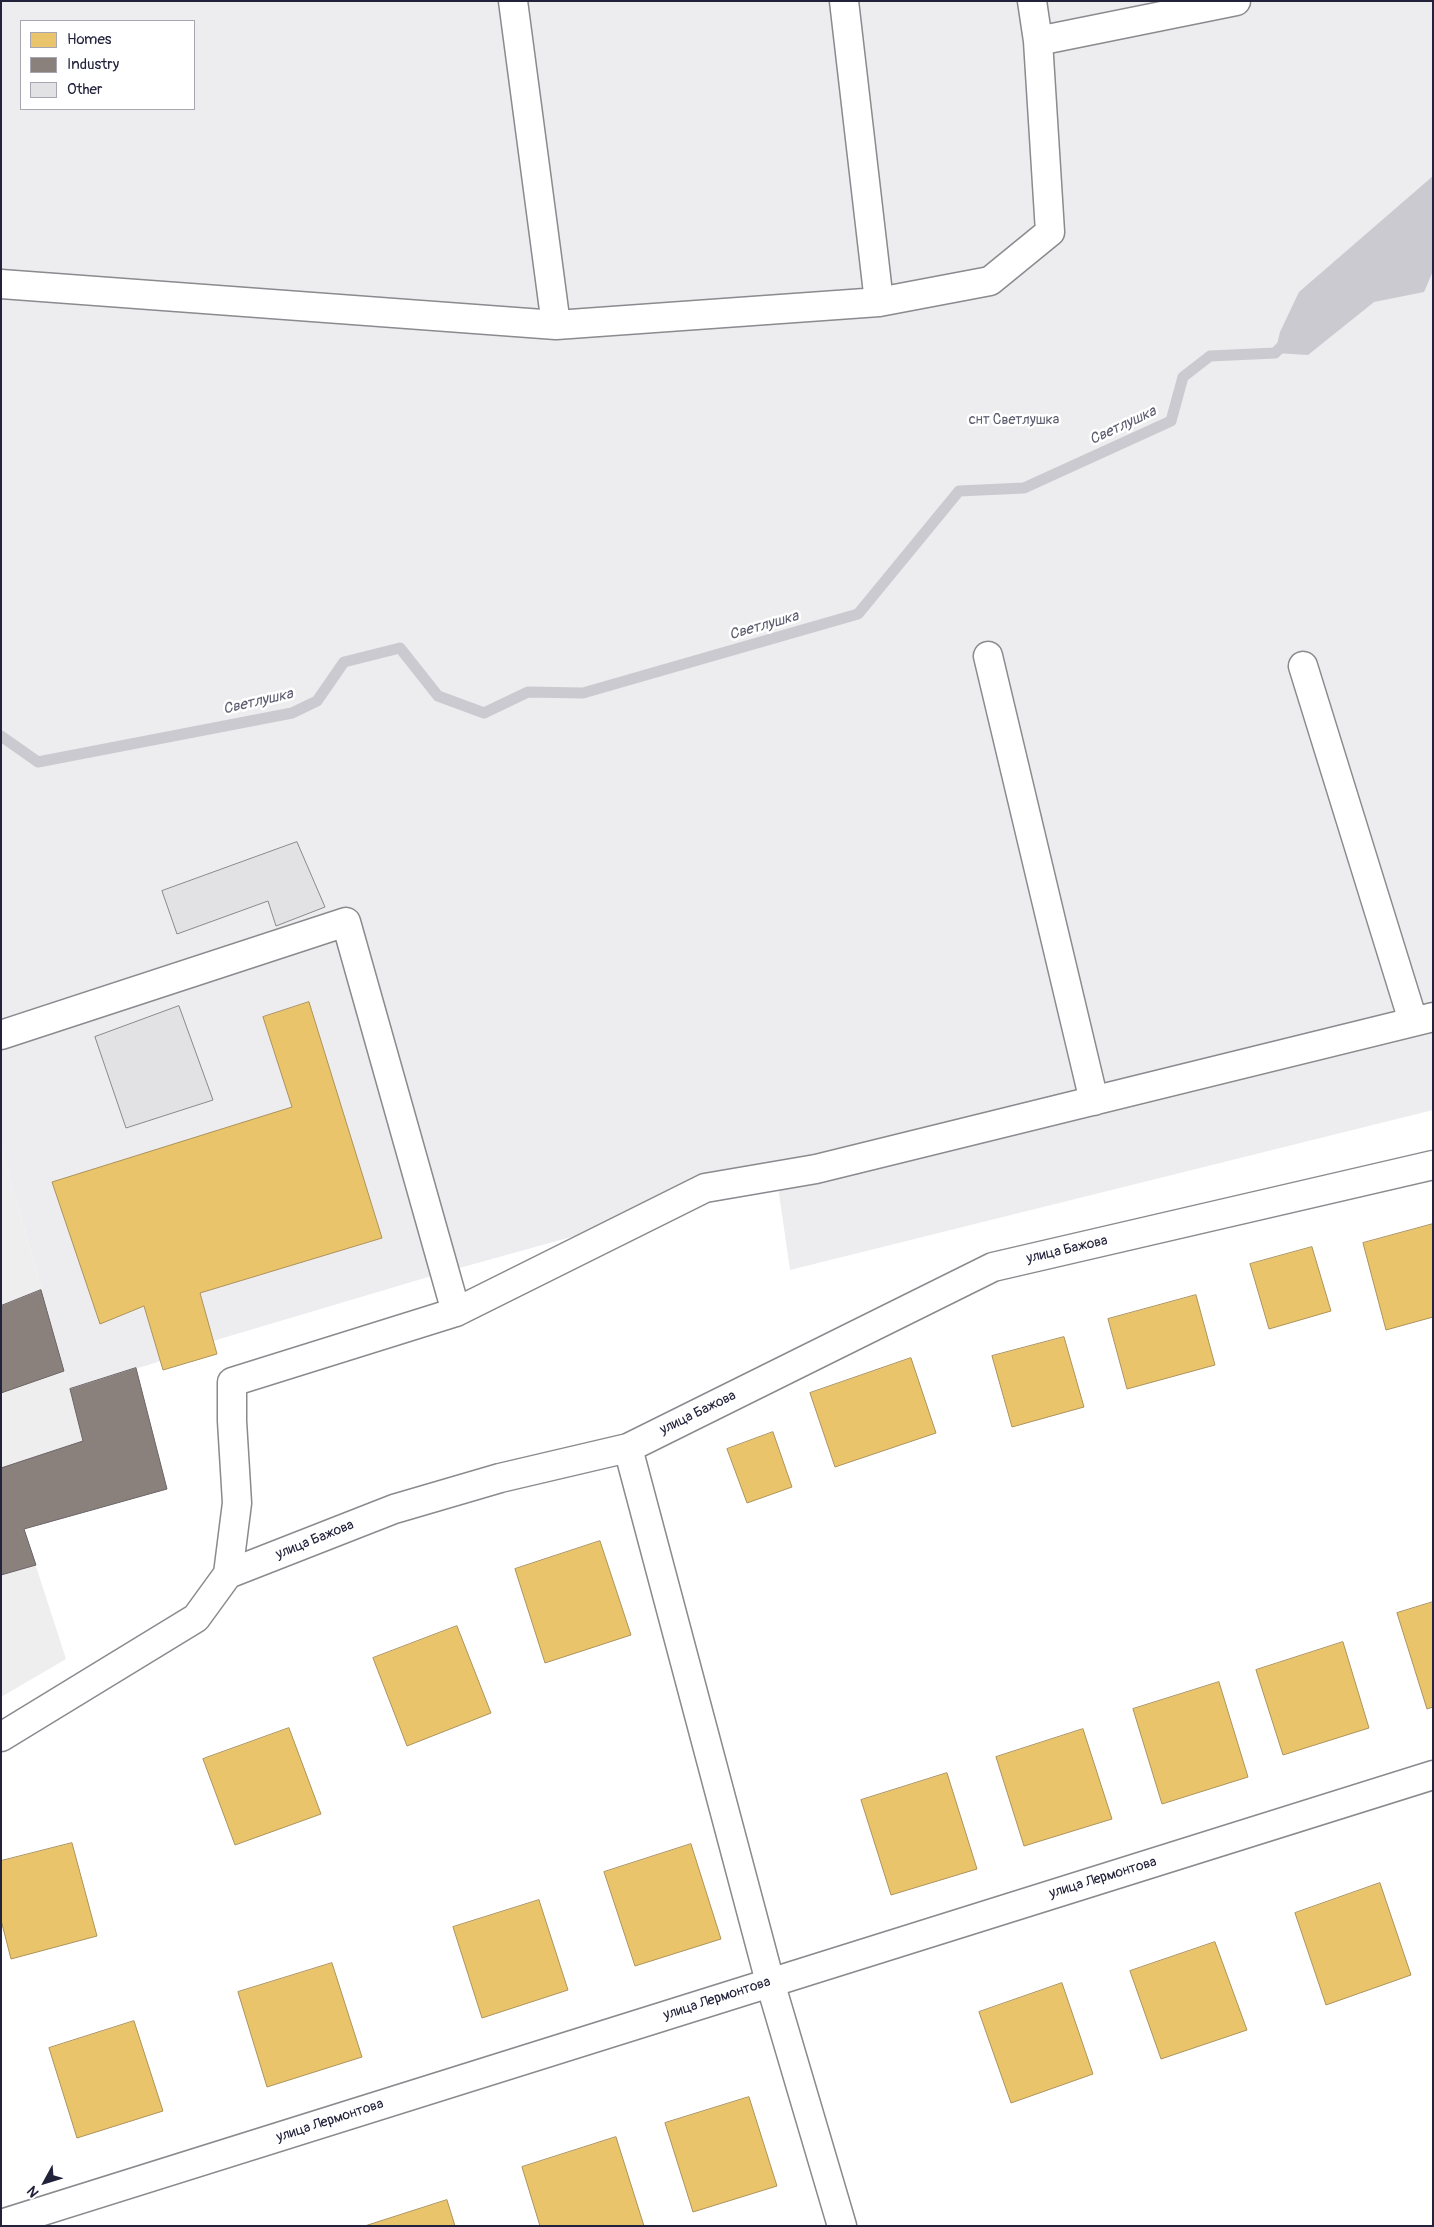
<!DOCTYPE html>
<meta charset="utf-8">
<style>
body{margin:0}
#map{position:relative;width:1434px;height:2227px;overflow:hidden;background:#fff;font-family:Pangolin,sans-serif}
canvas{display:block}
.frame{position:absolute;inset:0;border:2px solid #22223b;pointer-events:none}
.legend{position:absolute;left:20px;top:20px;width:175px;height:90px;box-sizing:border-box;background:#fff;border:1px solid #a7a7b1;margin:0;padding:6px 9px;list-style:none;font-size:15px;color:#22223b}
.legend li{display:flex;align-items:center;gap:10px;height:25px}
.legend b{width:25px;border:1px solid #a7a7b1}
.north{position:absolute;left:20px;top:2157px;width:50px;height:50px;-webkit-text-stroke:4px #fff;paint-order:stroke;rotate:231deg;font-size:14px;font-weight:700;line-height:20px;text-align:center;color:#22223b}
.north::after{content:'';display:block;margin:auto;width:18px;height:22px;background:#22223b;clip-path:polygon(50% 0,100% 100%,50% 72%,0 100%)}
</style>
<div id="map">
<canvas width="1434" height="2227"></canvas>
<div class="frame"></div>
<ul class="legend">
<li><b style="height:14px;background:#e9c46a"></b>Homes</li>
<li><b style="height:14px;background:#8a817c"></b>Industry</li>
<li><b style="height:14px;background:#e2e2e4"></b>Other</li>
</ul>
<div class="north">N</div>
</div>
<script>
const ctx = document.querySelector('canvas').getContext('2d');
ctx.lineJoin = 'round';
function paint(path, color) {
  ctx.fillStyle = color;
  ctx.fill(path, 'evenodd');
}
function stroke(path, color, width, dash) {
  ctx.strokeStyle = color;
  ctx.lineWidth = width;
  ctx.lineCap = dash ? 'butt' : 'round';
  ctx.setLineDash(dash || []);
  ctx.stroke(path);
}
function write(font, color, halo, rows, align = 'center') {
  ctx.font = font + ' Pangolin,sans-serif';
  ctx.lineWidth = 5;
  ctx.setLineDash([]);
  ctx.textBaseline = 'middle';
  ctx.strokeStyle = halo;
  ctx.fillStyle = color;
  for (const [text, x, y, turn = 0] of rows) {
    ctx.save();
    ctx.translate(x, y);
    ctx.rotate((+turn || 0) * Math.PI / 180);
    ctx.textAlign = isNaN(turn) ? turn : align;
    if (halo) ctx.strokeText(text, 0, 0);
    ctx.fillText(text, 0, 0);
    ctx.restore();
  }
}
paint(new Path2D(`
 M1,1147L70,1389L136,1368L167,1489L24,1529L66,1659L1,1697Z`), '#eeeeef');
paint(new Path2D(`
 M1,1H1433V1110L790,1270L777,1180L445,1272L213,1341L161,1361L70,1389L1,1147ZM21,21H194V109H21Z`), '#ededef');
paint(new Path2D(`
 M1433,176V271L1424,292L1374,302L1308,355L1275,353L1280,332L1299,292Z`), '#cacad0');
const homes = new Path2D(`
 M309,1002L382,1238L200,1293L217,1354L163,1370L144,1306L100,1324L52,1182L292,1107L263,1017Z
 M1433,1224V1317L1386,1330L1363,1243Z
 M1312,1247L1331,1311L1269,1329L1250,1264Z
 M1196,1295L1215,1365L1127,1389L1108,1319Z
 M1064,1337L1084,1407L1012,1427L992,1356Z
 M911,1358L936,1433L835,1467L810,1393Z
 M773,1432L792,1487L747,1503L727,1449Z
 M600,1541L631,1635L545,1663L515,1569Z
 M1433,1602V1707L1427,1709L1397,1613Z
 M457,1626L491,1713L407,1746L373,1658Z
 M1343,1642L1369,1728L1283,1755L1256,1670Z
 M1219,1682L1248,1777L1162,1804L1133,1709Z
 M289,1728L321,1814L235,1845L203,1759Z
 M1083,1729L1112,1819L1024,1846L996,1757Z
 M947,1773L977,1869L891,1895L861,1800Z
 M72,1843L97,1936L11,1959L1,1920V1861Z
 M691,1844L721,1939L635,1966L604,1872Z
 M1380,1883L1411,1975L1326,2005L1295,1913Z
 M539,1900L568,1990L482,2018L453,1927Z
 M1215,1942L1247,2030L1161,2059L1130,1971Z
 M332,1963L362,2057L267,2087L238,1992Z
 M1062,1983L1093,2074L1011,2103L979,2012Z
 M134,2021L163,2111L77,2138L49,2048Z
 M749,2097L777,2186L693,2212L665,2123Z
 M616,2137L644,2226H540L522,2167Z
 M447,2200L455,2226H365Z`);
paint(homes, '#e9c46a');
stroke(homes, '#ad935c', 1);
const industry = new Path2D(`
 M41,1290L64,1371L1,1393V1306Z
 M136,1368L167,1489L24,1529L36,1565L1,1575V1468L83,1441L70,1389Z`);
paint(industry, '#8a817c');
stroke(industry, '#6b6468', 1);
stroke(new Path2D(`
 M1,736L38,762L292,713L317,701L344,662L400,648L438,696L484,713L528,692L583,693L858,614L959,491L1024,488L1171,421L1183,377L1210,356L1275,353L1285,343`), '#cacad0', 11);
const building = new Path2D(`
 M297,842L325,907L276,926L268,901L177,934L162,891Z
 M179,1006L213,1100L126,1128L95,1037Z`);
paint(building, '#e2e2e4');
stroke(building, '#8a8a8f', 1);
const minor = new Path2D(`
 M513,1L556,325
 M844,1L879,302
 M1038,41L1236,1
 M1,284L556,325L879,302L990,281L1050,232L1038,41L1032,1
 M988,656L1094,1101
 M1303,666L1413,1021
 M1,1035L346,922L456,1312
 M628,1448L770,1982L842,2226
 M228,1574L237,1503L232,1421V1382L456,1312L705,1188L816,1169L1433,1017
 M1,1737L196,1618L228,1574L394,1509L500,1478L628,1448L993,1267L1433,1165
 M1,2224L1433,1775`);
stroke(minor, '#8a8a8f', 31);
stroke(minor, '#fff', 28);
write('14px', '#5b5b6d', '#fff', [
 ["снт Светлушка",1014,420]
]);
write('14px', '#22223b', '#fff', [
 ["улица Бажова",1067,1250,-13],
 ["улица Бажова",698,1413,-26],
 ["улица Бажова",315,1540,-22],
 ["улица Лермонтова",1103,1878,-17],
 ["улица Лермонтова",717,1999,-18],
 ["улица Лермонтова",330,2121,-18]
]);
write('italic 15px', '#5c5c6f', '#fff', [
 ["Светлушка",1123,426,-25],
 ["Светлушка",764,626,-16],
 ["Светлушка",258,702,-13]
]);
</script>
